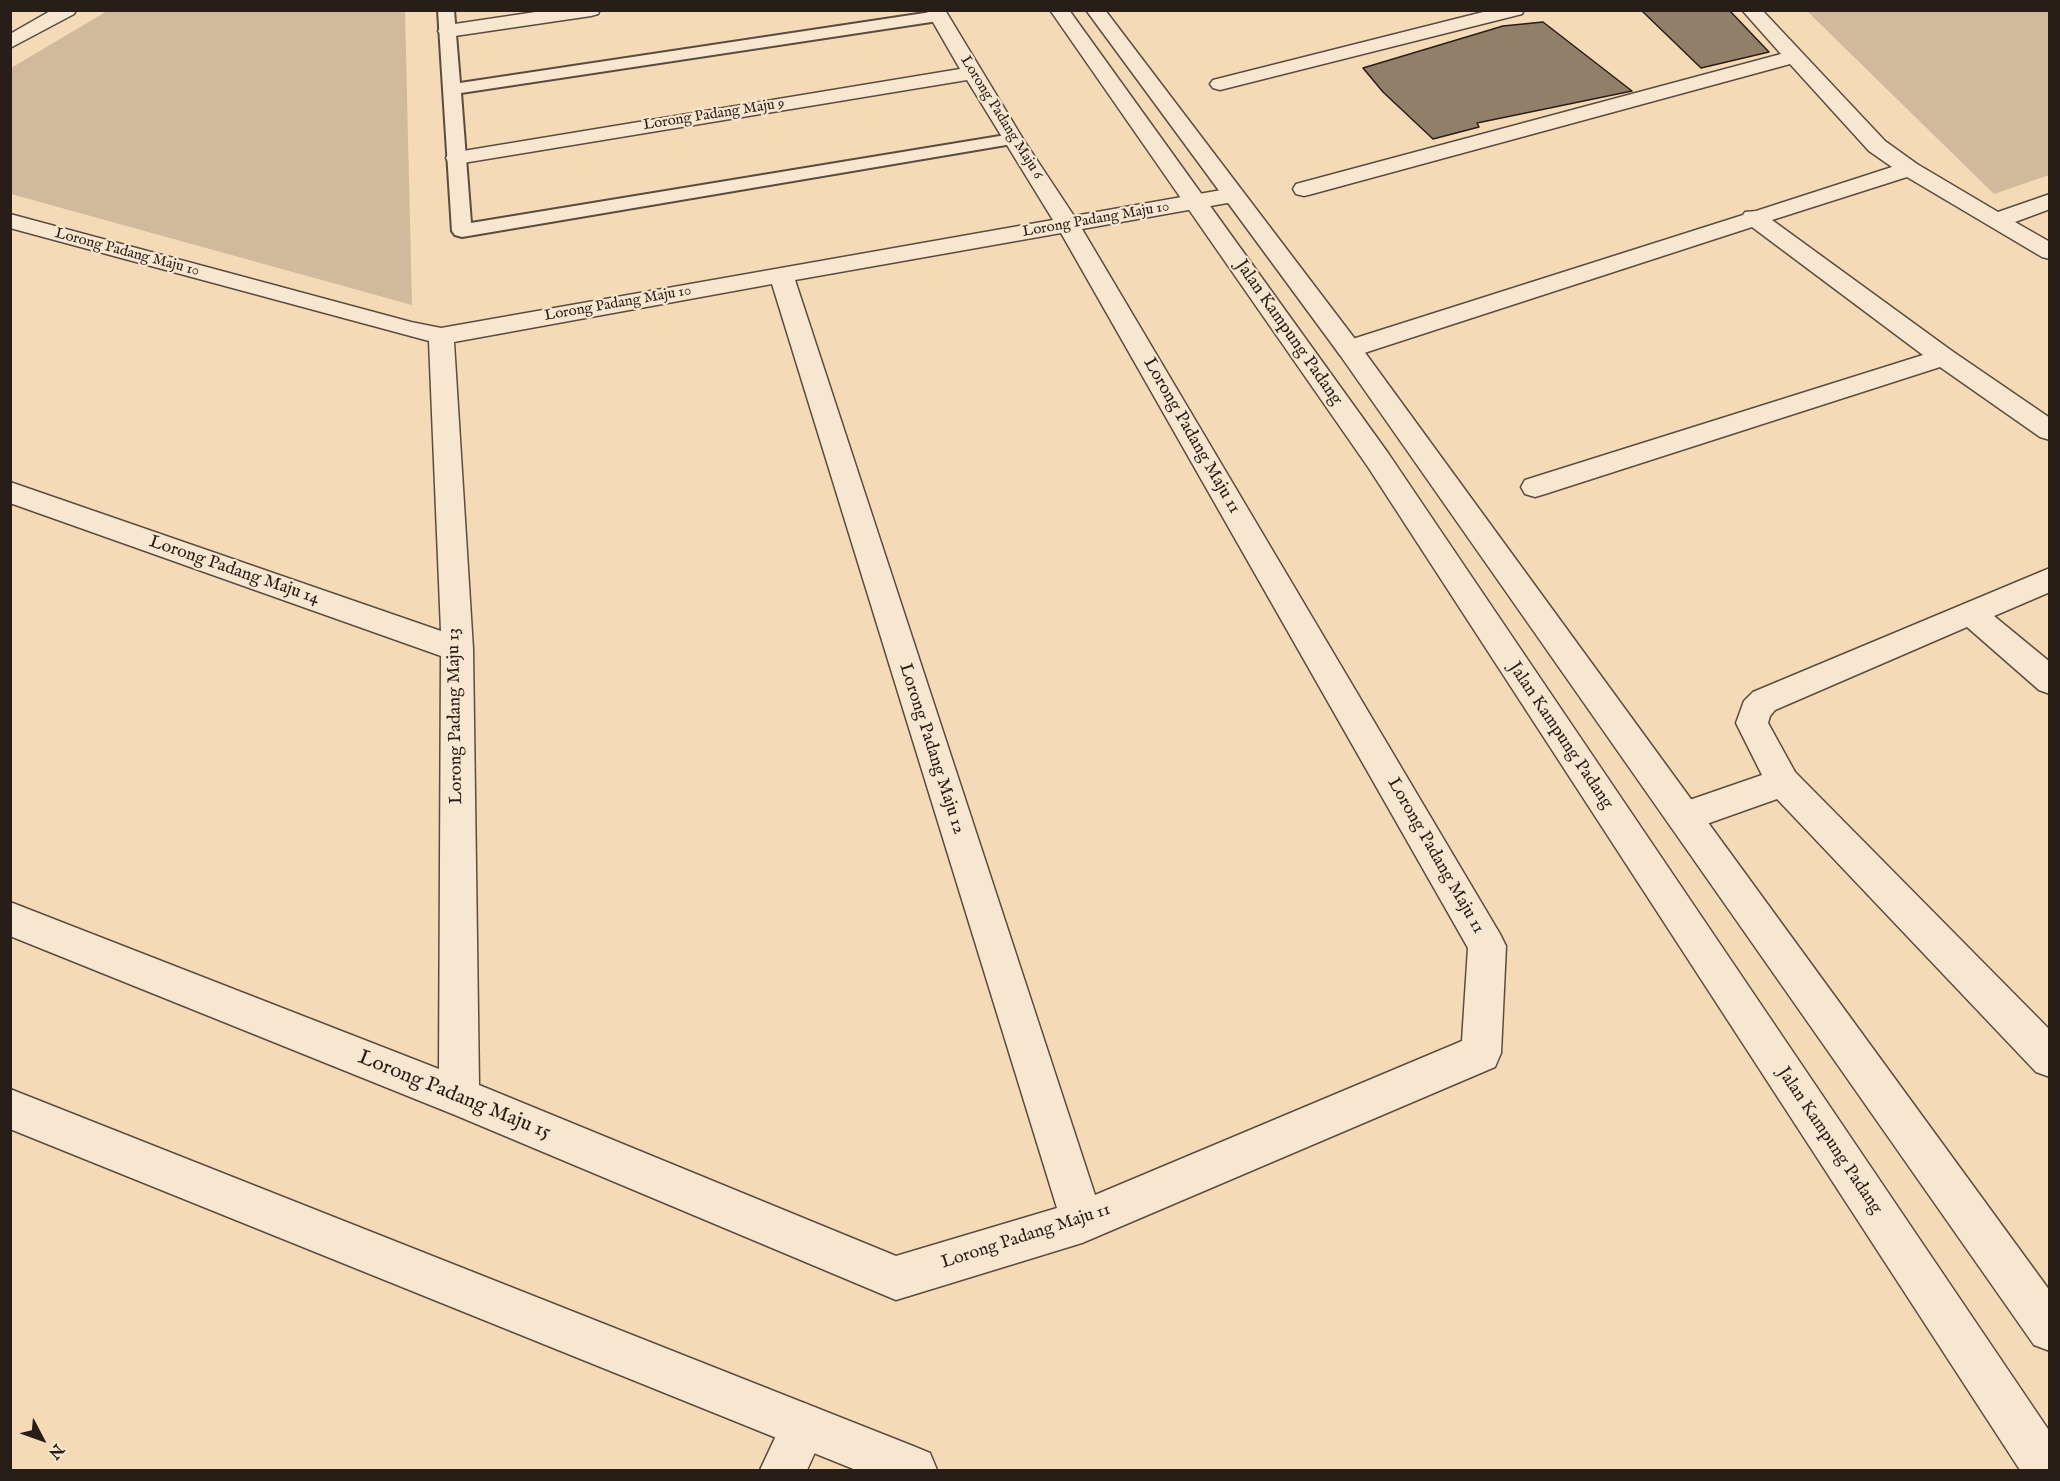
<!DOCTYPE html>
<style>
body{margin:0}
#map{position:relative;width:2060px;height:1481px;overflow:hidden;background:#f4dab6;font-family:"IM FELL English",serif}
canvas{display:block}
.frame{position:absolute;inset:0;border:12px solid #281d17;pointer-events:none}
.north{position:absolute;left:12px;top:1409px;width:60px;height:60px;-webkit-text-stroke:4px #f8e7d0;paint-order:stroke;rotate:131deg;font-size:16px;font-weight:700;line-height:24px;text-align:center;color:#281d17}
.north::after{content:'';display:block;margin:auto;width:21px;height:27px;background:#281d17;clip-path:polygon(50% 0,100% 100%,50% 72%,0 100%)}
</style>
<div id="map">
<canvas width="2060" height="1481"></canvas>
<div class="frame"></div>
<div class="north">N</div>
</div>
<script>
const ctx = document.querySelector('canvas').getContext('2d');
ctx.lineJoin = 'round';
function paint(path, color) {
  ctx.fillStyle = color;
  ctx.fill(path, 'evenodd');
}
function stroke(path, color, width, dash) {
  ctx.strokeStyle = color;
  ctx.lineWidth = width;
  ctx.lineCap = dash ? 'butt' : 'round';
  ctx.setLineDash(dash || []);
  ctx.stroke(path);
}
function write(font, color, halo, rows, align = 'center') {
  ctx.font = font + ' "IM FELL English",serif';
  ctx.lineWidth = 4.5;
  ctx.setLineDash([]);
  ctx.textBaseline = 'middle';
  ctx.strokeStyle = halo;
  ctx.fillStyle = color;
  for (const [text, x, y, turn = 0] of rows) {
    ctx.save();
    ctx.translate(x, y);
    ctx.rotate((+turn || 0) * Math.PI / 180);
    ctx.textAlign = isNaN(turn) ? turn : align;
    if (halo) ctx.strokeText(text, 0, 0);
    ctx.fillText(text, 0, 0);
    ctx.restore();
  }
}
paint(new Path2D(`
 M109,10L405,11L412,305L11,194V68Z
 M1807,11H2049V175L1994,194Z`), '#d1ba9b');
const building = new Path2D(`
 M1641,10H1729L1769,52L1701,68Z
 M1543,22L1632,91L1477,123L1479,127L1433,139L1383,92L1363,68L1503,26Z`);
paint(building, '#927f6a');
stroke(building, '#281d17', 1.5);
const service = new Path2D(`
 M438,10H454L460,83L938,11L946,16L938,21L461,93L471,223L1012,134L1018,135L1021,139L1018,143L1012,144L462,237L455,235L452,231Z`);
const minor = new Path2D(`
 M52,10H76L74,14L10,48V34Z
 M549,10H600L598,14L591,16L448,37L441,35L438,31L441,27L448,25Z
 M926,10H945L1023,139L1074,216L1233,188L1241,190L1244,195L1241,200L1233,202L1082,229L1500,934L1506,946L1501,1053L1495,1067L1082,1243L896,1300L455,1115L10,936V902L439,1069L441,656L10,503V482L441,631L429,341L10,228V214L411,322L441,328L1053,220L967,80L457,164L449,163L446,158L449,153L457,152L960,69ZM1061,233L1468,948L1462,1041L1095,1195L795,280ZM772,284L1057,1208L896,1256L479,1085L473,649L454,342Z
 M1491,10H1524L1522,14L1220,90L1213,88L1210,84L1213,80Z
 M1742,10H1762L1885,141L1917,164L1998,212L2050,194V209L2015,222L2050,242V259L2042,257L1907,177L1772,220L1952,351L2050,418V440L2040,437L1940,367L1545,494L1535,497L1525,494L1521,487L1525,480L1923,355L1752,227L1358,355L1349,357L1340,355L1336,349L1340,343L1743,215L1745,212L1756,211L1892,167L1869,151L1790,64L1312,194L1304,196L1296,194L1293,189L1296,184L1781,54Z
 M2050,568V592L1994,616L2050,662V694L2039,690L1967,627L1775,710L1770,716L1768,723L1795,772L2050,1030V1077L2036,1072L1777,799L1684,832L1672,828L1667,817L1672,806L1762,775L1736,723L1744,701L1753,692Z
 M804,1403L820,1410L827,1426L807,1470H760L788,1410Z`);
const tertiary = new Path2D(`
 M1050,10H1069L1388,453L2050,1432V1470H2020L1368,467Z
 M1086,10H1105L1358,343L2050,1291V1351L2034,1345L1340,355Z
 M10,1089L913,1446L930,1453L937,1470H856L10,1129Z`);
stroke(service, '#5b4c3f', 4);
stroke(minor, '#5b4c3f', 3);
stroke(tertiary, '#5b4c3f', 3);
paint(service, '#f8e7d0');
paint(minor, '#f8e7d0');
paint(tertiary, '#f8e7d0');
write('15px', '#281d17', '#f8e7d0', [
 ["Lorong Padang Maju 9",714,115,-9],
 ["Lorong Padang Maju 6",1001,118,58],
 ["Lorong Padang Maju 10",1096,220,-10],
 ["Lorong Padang Maju 10",127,253,15],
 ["Lorong Padang Maju 10",618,304,-10]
]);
write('18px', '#281d17', '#f8e7d0', [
 ["Jalan Kampung Padang",1288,333,55],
 ["Lorong Padang Maju 11",1191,436,60],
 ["Lorong Padang Maju 14",234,571,19],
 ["Lorong Padang Maju 13",456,716,-91],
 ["Jalan Kampung Padang",1560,736,56],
 ["Lorong Padang Maju 12",931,749,72],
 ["Lorong Padang Maju 11",1435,856,60],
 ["Jalan Kampung Padang",1829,1141,56],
 ["Lorong Padang Maju 11",1026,1237,-18]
]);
write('21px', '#281d17', '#f8e7d0', [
 ["Lorong Padang Maju 15",454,1096,22]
]);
</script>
